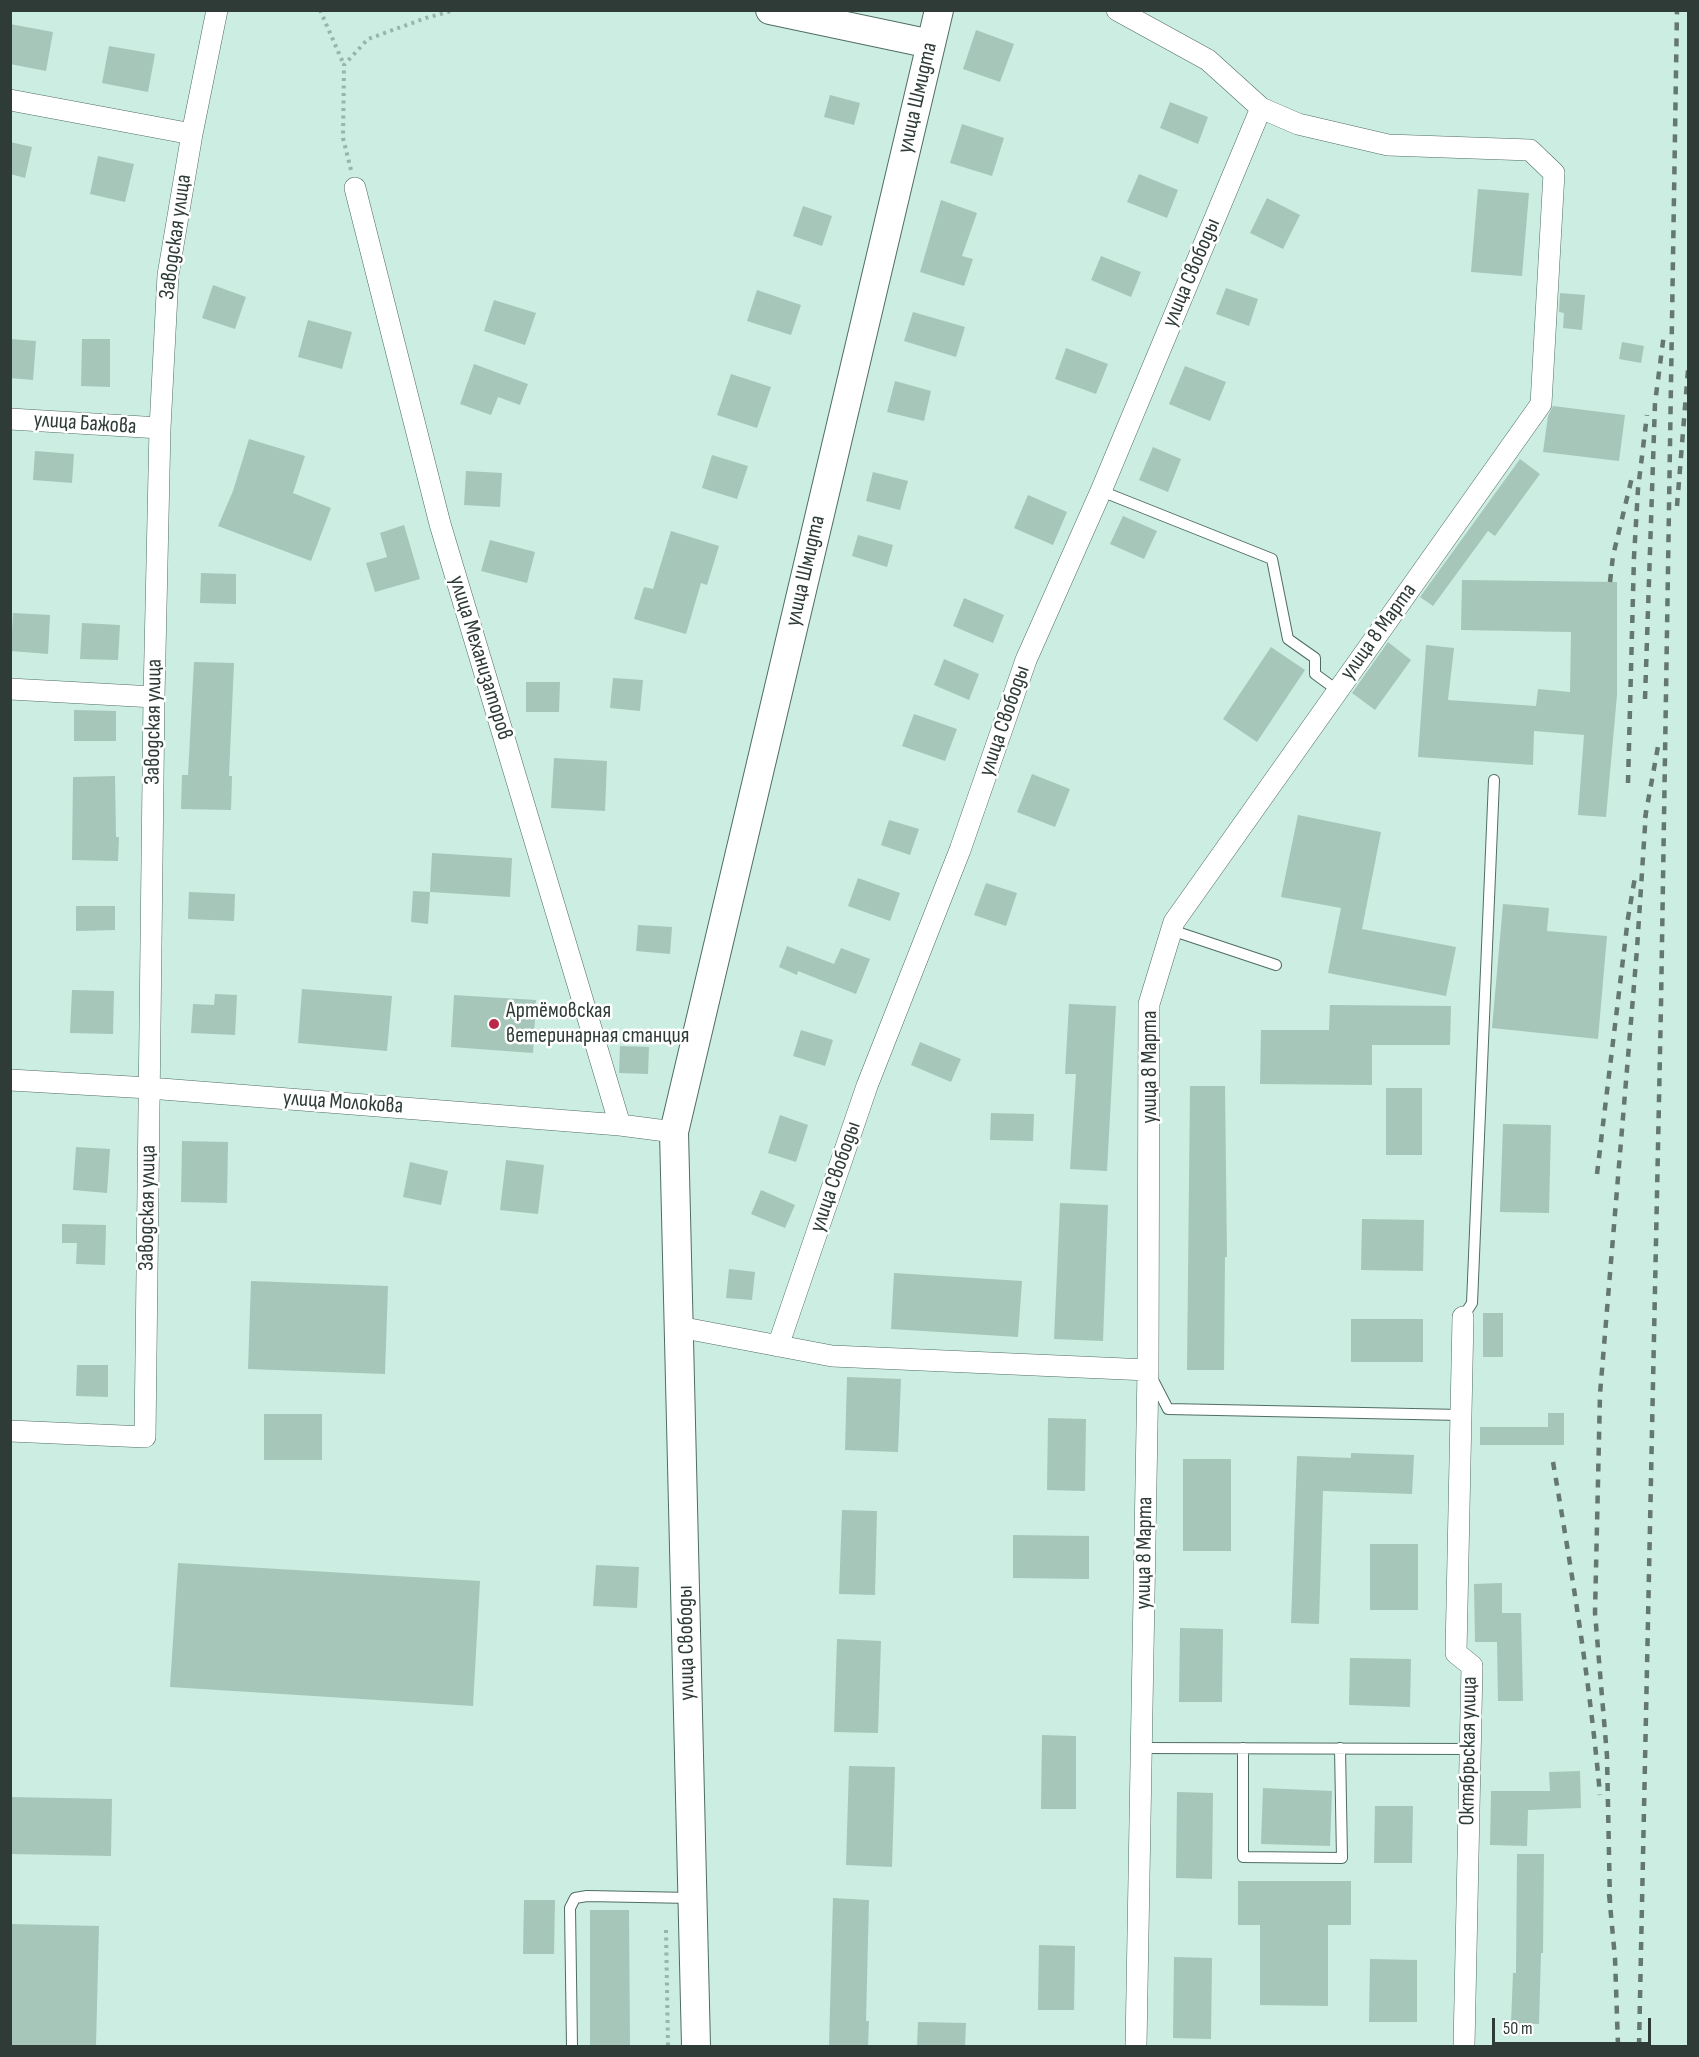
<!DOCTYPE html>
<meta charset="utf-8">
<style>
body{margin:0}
#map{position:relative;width:1699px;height:2057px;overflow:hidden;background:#ccede1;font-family:"Sofia Sans Condensed",sans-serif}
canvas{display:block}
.frame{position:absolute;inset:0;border:12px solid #2e3b36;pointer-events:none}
.scale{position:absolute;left:1492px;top:2018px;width:159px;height:27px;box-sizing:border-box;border:3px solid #2e3b36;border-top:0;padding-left:8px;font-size:18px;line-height:21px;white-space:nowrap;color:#2e3b36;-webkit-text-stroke:4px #fff;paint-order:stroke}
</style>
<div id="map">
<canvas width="1699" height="2057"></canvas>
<div class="frame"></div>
<div class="scale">50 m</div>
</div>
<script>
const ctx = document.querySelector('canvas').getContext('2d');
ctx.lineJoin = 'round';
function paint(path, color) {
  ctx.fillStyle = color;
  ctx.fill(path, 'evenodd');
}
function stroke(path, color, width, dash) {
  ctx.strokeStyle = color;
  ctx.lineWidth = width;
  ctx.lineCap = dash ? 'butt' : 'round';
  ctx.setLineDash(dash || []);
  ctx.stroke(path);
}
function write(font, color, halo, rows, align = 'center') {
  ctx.font = font + ' "Sofia Sans Condensed",sans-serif';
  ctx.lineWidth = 5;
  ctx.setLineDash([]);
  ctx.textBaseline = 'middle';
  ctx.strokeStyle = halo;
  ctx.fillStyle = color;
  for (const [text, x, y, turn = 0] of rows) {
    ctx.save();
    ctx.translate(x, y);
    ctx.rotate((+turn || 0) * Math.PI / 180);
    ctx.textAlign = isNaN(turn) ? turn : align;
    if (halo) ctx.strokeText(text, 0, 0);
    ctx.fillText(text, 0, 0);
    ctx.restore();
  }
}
paint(new Path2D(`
 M10,24L53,32L46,71L10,64Z
 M976,30L1014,44L1000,82L963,69Z
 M109,46L155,54L148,92L102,83Z
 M830,95L860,103L854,125L824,117Z
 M1170,102L1208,117L1198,144L1160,128Z
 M962,124L1004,138L992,176L950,163Z
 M10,142L32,147L25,178L10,174Z
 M98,156L134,164L125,202L90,194Z
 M1139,174L1178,190L1167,218L1127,202Z
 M1478,189L1529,193L1522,276L1471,272Z
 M1267,198L1300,215L1283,249L1250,233Z
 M941,200L977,213L962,256L973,259L964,286L920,272Z
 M803,206L832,216L822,246L793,236Z
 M1101,256L1141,272L1131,297L1091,280Z
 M213,285L246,297L235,329L202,318Z
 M1226,288L1258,299L1249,326L1216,314Z
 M757,290L801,305L791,335L747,321Z
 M1560,293L1585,295L1582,330L1563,328L1564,313L1559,312Z
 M494,300L536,313L525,345L484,331Z
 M913,312L965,327L956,357L904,341Z
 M308,320L352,332L342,369L298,357Z
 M10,339L36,341L33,380L10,378Z
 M82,339H110V387L81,386Z
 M1622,342L1644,346L1641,363L1619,359Z
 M1066,348L1108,364L1096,394L1055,379Z
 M474,364L528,384L520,405L498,397L491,415L460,404Z
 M1185,366L1226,382L1210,421L1169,404Z
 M731,374L771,387L757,428L717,415Z
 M895,381L931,391L924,421L887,412Z
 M1553,406L1625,415L1619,461L1543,452L1548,416Z
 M249,439L305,456L293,493L331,508L311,561L218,526L233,491Z
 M1153,447L1181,459L1168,492L1139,480Z
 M35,451L74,454L72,483L33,480Z
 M712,455L748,466L737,499L702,488Z
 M1520,459L1540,474L1495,536L1488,531L1433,606L1420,597Z
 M466,471L502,473L500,507L464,505Z
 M873,472L908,481L900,510L866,501Z
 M1028,495L1067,512L1053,545L1014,528Z
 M1123,516L1157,531L1144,559L1110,544Z
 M404,525L420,579L375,592L366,563L387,557L380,533Z
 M671,531L719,546L707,585L701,583L686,634L634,619L644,587L653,589Z
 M858,535L893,545L887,567L852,556Z
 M490,540L535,552L527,583L481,571Z
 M201,573L236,574V604L200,603Z
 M1462,580L1617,582V695L1606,817L1578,815L1584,735L1534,731L1533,765L1418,757L1426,645L1454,648L1448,700L1536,706L1538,689L1570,692L1571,632L1461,630Z
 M964,598L1004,615L993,643L953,626Z
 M13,613L50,615L48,654L11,651Z
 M82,623L120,625L118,660L80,659Z
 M1388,642L1411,660L1375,710L1352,693Z
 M1271,647L1305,670L1257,742L1223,719Z
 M944,659L979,674L969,700L934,685Z
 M194,662L234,663L229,776H232L231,810L181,809L182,775H188Z
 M613,678L643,680L640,711L610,708Z
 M526,682H560L559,712H526Z
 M74,710L116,711V741H74Z
 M914,714L957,729L945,761L902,746Z
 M554,758L607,761L605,811L551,808Z
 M1032,774L1070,789L1055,827L1017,812Z
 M115,776L116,837H119L118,861L72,860L73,777Z
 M1298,815L1381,832L1362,929L1456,947L1446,996L1328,973L1341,908L1281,897Z
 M889,820L919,829L910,855L881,845Z
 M432,853L512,858L510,897L430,892Z
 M858,878L900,893L890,921L848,906Z
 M986,883L1017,893L1006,926L974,915Z
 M413,891L430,892L428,924L411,922Z
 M189,892L235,894L234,921L188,919Z
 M1503,904L1549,908L1547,931L1607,936L1598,1039L1492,1028Z
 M76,906H115V930L76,931Z
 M638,925L672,927L670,954L636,951Z
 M787,946L834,964L841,948L870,959L856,994L798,971L797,975L779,967Z
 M302,989L392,996L387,1051L298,1043Z
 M72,990L114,991L113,1034L70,1033Z
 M215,994L237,995L235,1035L191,1033L193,1004L214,1005Z
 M454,995L536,1000L533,1053L451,1047Z
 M1069,1004L1116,1006L1107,1171L1070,1169L1076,1074H1065Z
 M1330,1005L1451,1006L1450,1045H1372V1085L1260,1084L1261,1030H1329Z
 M801,1030L833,1040L825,1066L793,1056Z
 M920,1042L961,1059L951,1082L911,1065Z
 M620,1046L649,1047L648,1074L619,1073Z
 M1190,1086H1225L1227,1257H1225L1224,1370H1187Z
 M1386,1088H1422V1155H1386Z
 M991,1113L1034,1114L1033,1141L990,1140Z
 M780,1115L808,1125L796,1162L768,1153Z
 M1503,1124L1551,1125L1549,1213L1500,1212Z
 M182,1141L228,1142L227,1203L181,1202Z
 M76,1147L110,1149L107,1193L73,1190Z
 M506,1160L544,1165L538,1214L500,1210Z
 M410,1162L448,1171L441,1205L403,1197Z
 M761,1190L795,1205L785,1228L751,1214Z
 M1060,1203L1108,1205L1103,1341L1054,1339Z
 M1362,1219L1424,1220L1423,1271L1361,1270Z
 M62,1224L106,1225L105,1265L76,1264L77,1243H62Z
 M729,1269L755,1272L752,1300L726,1298Z
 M894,1273L1022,1281L1018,1337L891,1329Z
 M251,1281L388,1286L385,1374L248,1369Z
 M1483,1313H1503V1357H1483Z
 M1351,1319H1423V1362H1351Z
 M77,1365H108V1397L76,1396Z
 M847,1377L901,1379L898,1452L845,1450Z
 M1548,1413H1564V1445H1480V1427H1548Z
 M264,1414H322V1460H264Z
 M1048,1418L1086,1419L1085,1491L1047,1490Z
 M1351,1453L1414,1455L1412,1494L1323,1491L1319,1624L1291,1623L1297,1456L1351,1458Z
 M1183,1459H1231V1551H1183Z
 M842,1510L877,1511L875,1595L839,1594Z
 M1013,1535L1089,1536V1579L1013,1578Z
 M1370,1544H1418V1610H1370Z
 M178,1563L480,1581L473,1706L170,1687Z
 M596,1565L639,1567L637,1608L593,1606Z
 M1502,1583V1613H1521L1523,1701H1498L1497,1642H1475L1474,1584Z
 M1180,1628L1223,1629L1222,1702H1179Z
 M837,1639L881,1641L878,1733L834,1732Z
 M1350,1658L1411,1659L1410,1707L1349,1705Z
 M1042,1735L1076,1736V1809H1041Z
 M849,1766L895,1767L892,1867L846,1865Z
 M1580,1771L1581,1808L1528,1810L1527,1846L1490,1845L1491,1791H1550L1549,1772Z
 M1263,1788L1332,1791L1330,1846L1261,1844Z
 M1177,1792L1213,1793L1212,1879L1176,1878Z
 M10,1797L112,1799L111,1856L10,1854Z
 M1375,1806H1413L1412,1863H1374Z
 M1517,1854H1544L1543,1953H1541L1539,2024L1511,2023L1513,1973H1516Z
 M1238,1881H1351V1925H1328V2006L1260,2005V1925H1238Z
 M833,1898L869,1900L866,2021H869L868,2046H829Z
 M524,1900H555L554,1954H523Z
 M590,1910H629L630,2046H590Z
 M10,1924L99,1926L96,2046H10Z
 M1039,1945L1075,1946L1074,2010H1038Z
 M1174,1957L1212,1958L1211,2039L1173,2038Z
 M1370,1959L1417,1960V2022H1369Z
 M918,2022L966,2023L965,2046H917Z`), '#a6c6ba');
const lane = new Path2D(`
 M1101,491L1272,559L1288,639L1315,658V674L1337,690
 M1171,930L1276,965
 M1463,1317L1472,1303L1494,780
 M1152,1378L1168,1409L1461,1415
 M1141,1748L1470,1749
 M1243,1748V1857L1342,1858L1340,1748
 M572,2046L570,1908L575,1898L587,1896L692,1898`);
const street = new Path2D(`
 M1117,10L1208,60L1261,108L1298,124L1388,145L1530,150L1554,173L1541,404L1174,922L1149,1004L1148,1370L1136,2046
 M10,100L192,134
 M355,188L440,524L620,1125
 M10,419L160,428
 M10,689L154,697
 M10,1080L149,1088L620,1125L674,1132
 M1463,1317L1456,1653L1472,1666L1464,2046
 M679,1327L832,1356L1148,1370
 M778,1346L867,1086L960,850L1026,660L1101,491L1261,108
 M10,1431L145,1437L154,697L160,428L168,275L192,134L217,10`);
const secondary = new Path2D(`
 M770,10L931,44
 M696,2046L674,1132L939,10`);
stroke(lane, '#506d63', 12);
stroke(street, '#506d63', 22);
stroke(secondary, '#506d63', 30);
stroke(new Path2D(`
 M320,10L344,65
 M351,170L343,138L344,65L368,39L426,18L455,10
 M666,1930L668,2046`), '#99b4aa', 4, [3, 4.5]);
stroke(lane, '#fff', 10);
stroke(street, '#fff', 21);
stroke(secondary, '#fff', 28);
stroke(new Path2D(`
 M1677,506L1688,370
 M1610,582L1613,556L1633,473
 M1645,699L1655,403L1664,334
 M1628,783L1634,557L1638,489L1647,415
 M1645,818L1659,741
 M1597,1174L1628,918L1635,877
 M1553,1462C1572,1573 1590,1683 1600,1795
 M1609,1894L1615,1958L1618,2046
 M1610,1903L1607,1756L1595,1613L1600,1394L1637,949L1646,811
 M1639,2046L1661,1005L1677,10`), '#647870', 4.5, [8, 8]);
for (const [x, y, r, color] of [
 [494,1024,6,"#ba2949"]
]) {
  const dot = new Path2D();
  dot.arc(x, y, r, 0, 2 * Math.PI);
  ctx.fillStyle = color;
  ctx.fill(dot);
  stroke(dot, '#fff', 2);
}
write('22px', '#2e3b36', '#fff', [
 ["улица Шмидта",918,98,-77],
 ["Заводская улица",176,237,-82],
 ["улица Свободы",1192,273,-67],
 ["улица Бажова",85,424,4],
 ["улица Шмидта",806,571,-77],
 ["улица 8 Марта",1379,632,-54],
 ["улица Механизаторов",480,658,73],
 ["улица Свободы",1005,721,-71],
 ["Заводская улица",154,722,-89],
 ["улица 8 Марта",1150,1067,-90],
 ["улица Молокова",343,1103,4],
 ["улица Свободы",836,1177,-71],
 ["Заводская улица",148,1208,-89],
 ["улица 8 Марта",1145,1553,-89],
 ["улица Свободы",687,1643,-91],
 ["Октябрьская улица",1469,1751,-89]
]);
write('22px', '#2e3b36', '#fff', [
 ["Артёмовская",506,1011],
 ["ветеринарная станция",506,1036]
], 'left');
</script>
